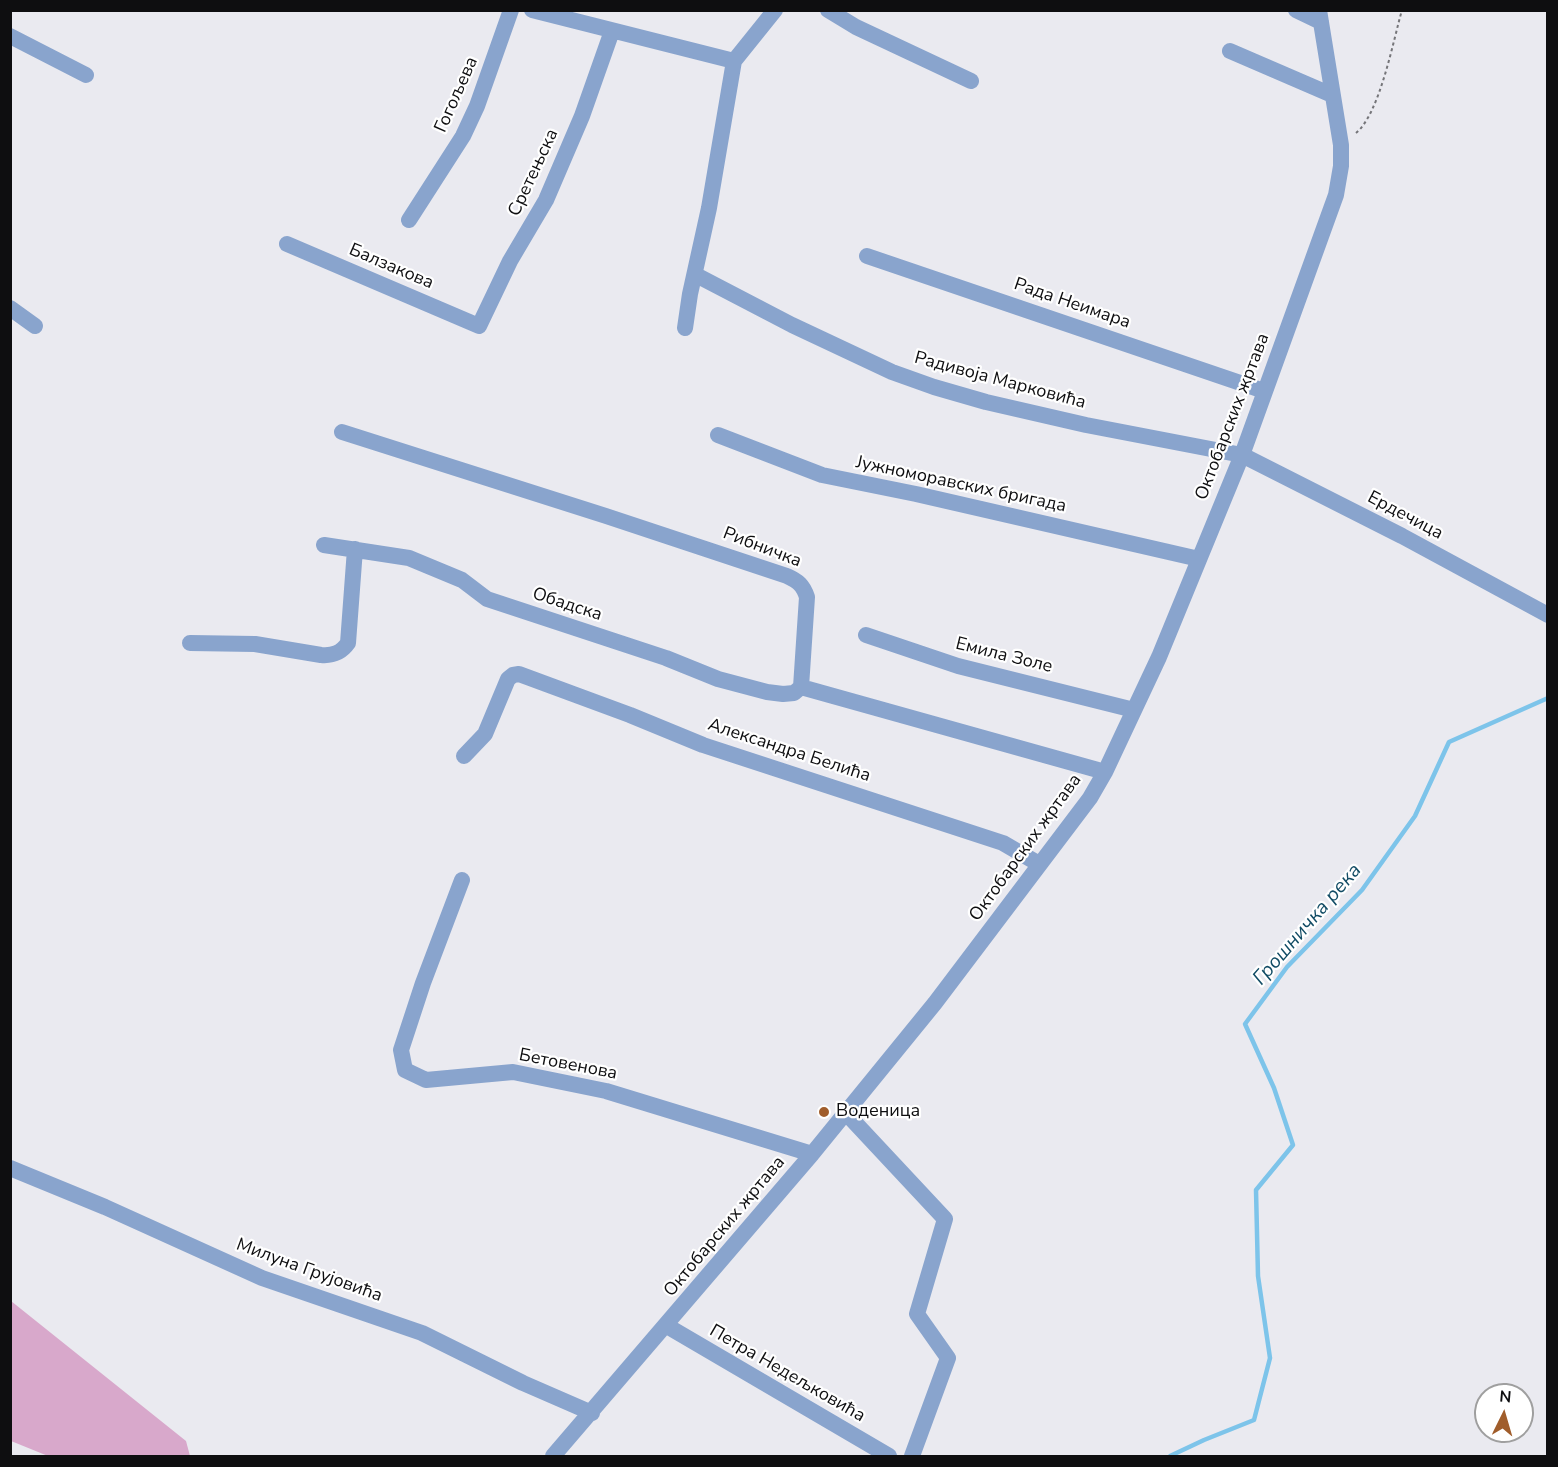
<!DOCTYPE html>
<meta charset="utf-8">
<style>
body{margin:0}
#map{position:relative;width:1558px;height:1467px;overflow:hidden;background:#eaeaf0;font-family:"Nunito Sans",sans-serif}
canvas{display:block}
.frame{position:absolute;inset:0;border:12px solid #0e0e10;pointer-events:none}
.north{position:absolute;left:1474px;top:1383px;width:60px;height:60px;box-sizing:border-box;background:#fff;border:2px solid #9f9f9f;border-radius:50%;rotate:5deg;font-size:16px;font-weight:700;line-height:24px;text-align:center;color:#0e0e10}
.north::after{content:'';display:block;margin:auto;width:21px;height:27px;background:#a05d2b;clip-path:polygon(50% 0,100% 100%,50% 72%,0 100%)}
</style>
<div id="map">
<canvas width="1558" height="1467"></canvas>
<div class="frame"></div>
<div class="north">N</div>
</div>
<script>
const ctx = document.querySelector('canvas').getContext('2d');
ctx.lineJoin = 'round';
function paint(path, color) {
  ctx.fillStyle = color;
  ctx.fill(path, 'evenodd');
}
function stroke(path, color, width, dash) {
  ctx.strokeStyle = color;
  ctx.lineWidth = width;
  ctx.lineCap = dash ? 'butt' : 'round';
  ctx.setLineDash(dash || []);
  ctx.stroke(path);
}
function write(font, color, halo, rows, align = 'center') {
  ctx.font = font + ' "Nunito Sans",sans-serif';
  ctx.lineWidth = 4.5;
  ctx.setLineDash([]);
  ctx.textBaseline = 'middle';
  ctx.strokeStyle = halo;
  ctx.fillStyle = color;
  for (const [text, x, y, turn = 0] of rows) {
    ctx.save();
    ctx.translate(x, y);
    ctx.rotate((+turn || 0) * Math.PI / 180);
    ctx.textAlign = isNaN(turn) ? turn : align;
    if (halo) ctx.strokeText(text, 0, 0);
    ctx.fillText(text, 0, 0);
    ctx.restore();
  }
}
paint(new Path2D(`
 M11,1301L186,1441L190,1456H48L11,1441Z`), '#d8a8cb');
stroke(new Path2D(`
 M1170,1456L1204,1440L1254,1420L1270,1358L1258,1276L1256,1190L1293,1145L1274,1088L1245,1024L1287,967L1362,890L1415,816L1449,742L1548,698`), '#7dc4ea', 4.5);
stroke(new Path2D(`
 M1356,133C1380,113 1393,41 1402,10`), '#757579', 2, [3, 3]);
stroke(new Path2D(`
 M532,10L734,61
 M828,10L856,27L971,81
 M1296,10L1321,22
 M10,36L86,75
 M1230,51L1332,95
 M409,220L463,136L477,106L511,10
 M287,244L479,326L510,261L546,200L582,116L612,31
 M867,256L1264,391
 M696,275L792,325L892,372L934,387L986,402L1086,425L1242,455L1402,536L1548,615
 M10,308L35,326
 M685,328L690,294L709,208L734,61L775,10
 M342,432L606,516L787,576C798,581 803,585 807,597L801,687L1105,772
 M718,435L822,475L916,494L1199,559
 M324,545L409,558L462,580L487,599L666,658L718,679L767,692L783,694L794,693L801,687
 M866,635L958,666L1134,710
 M190,643L255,644L321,655C333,656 341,653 348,643L355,549
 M464,756L485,734L508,679L513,675L519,674L630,715L703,745L1003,843L1039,864
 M462,880L423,983L401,1050L405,1070L426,1080L513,1072L606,1091L812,1154
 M845,1112L945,1219L917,1314L948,1358L912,1456
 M10,1168L105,1207L262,1278L422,1333L523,1383L592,1413
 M667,1326L889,1456
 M553,1456L812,1154L935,1003L1090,798L1105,772L1159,657L1242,455L1336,195L1341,166V145L1319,10`), '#89a4cd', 16);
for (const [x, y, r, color] of [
 [824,1112,6,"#a05d2b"]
]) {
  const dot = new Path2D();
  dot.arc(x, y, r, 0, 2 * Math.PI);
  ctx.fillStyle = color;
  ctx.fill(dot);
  stroke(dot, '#fff', 2);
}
write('18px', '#0e0e10', '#fff', [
 ["Гогољева",457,95,-66],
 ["Сретењска",534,173,-65],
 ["Балзакова",391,267,23],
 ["Рада Неимара",1072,304,19],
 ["Радивоја Марковића",1000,381,15],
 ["Октобарских жртава",1233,417,-69],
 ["Јужноморавских бригада",961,485,12],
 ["Ердечица",1405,516,28],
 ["Рибничка",762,548,21],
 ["Обадска",567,605,18],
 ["Емила Золе",1004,656,14],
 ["Александра Белића",789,751,18],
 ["Октобарских жртава",1026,848,-54],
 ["Бетовенова",568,1065,11],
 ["Октобарских жртава",725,1227,-50],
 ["Милуна Грујовића",309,1271,20],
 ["Петра Недељковића",787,1374,30]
]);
write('18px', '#0e0e10', '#fff', [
 ["Воденица",836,1112]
], 'left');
write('italic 20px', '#124c65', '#fff', [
 ["Грошничка река",1308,925,-49]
]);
</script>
